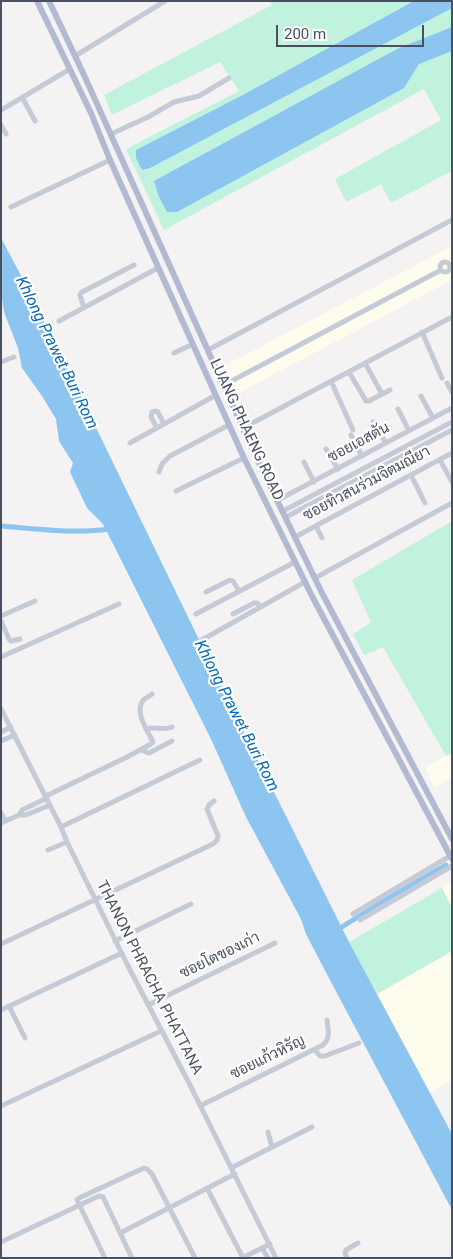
<!DOCTYPE html>
<meta charset="utf-8">
<style>
body{margin:0}
#map{position:relative;width:453px;height:1259px;overflow:hidden;background:#f4f2f2;font-family:Roboto,sans-serif}
canvas{display:block}
.frame{position:absolute;inset:0;border:2px solid #495060;pointer-events:none}
.scale{position:absolute;left:276px;top:25px;width:148px;height:22px;box-sizing:border-box;border:2px solid #495060;border-top:0;padding-left:6px;font-size:15px;line-height:18px;white-space:nowrap;color:#495060;-webkit-text-stroke:4px #fff;paint-order:stroke}
</style>
<div id="map">
<canvas width="453" height="1259"></canvas>
<div class="frame"></div>
<div class="scale">200 m</div>
</div>
<script>
const ctx = document.querySelector('canvas').getContext('2d');
ctx.lineJoin = 'round';
function paint(path, color) {
  ctx.fillStyle = color;
  ctx.fill(path, 'evenodd');
}
function stroke(path, color, width, dash) {
  ctx.strokeStyle = color;
  ctx.lineWidth = width;
  ctx.lineCap = dash ? 'butt' : 'round';
  ctx.setLineDash(dash || []);
  ctx.stroke(path);
}
function write(font, color, halo, rows, align = 'center') {
  ctx.font = font + ' Roboto,Sarabun,sans-serif';
  ctx.lineWidth = 4.5;
  ctx.setLineDash([]);
  ctx.textBaseline = 'middle';
  ctx.strokeStyle = halo;
  ctx.fillStyle = color;
  for (const [text, x, y, turn = 0] of rows) {
    ctx.save();
    ctx.translate(x, y);
    ctx.rotate((+turn || 0) * Math.PI / 180);
    ctx.textAlign = isNaN(turn) ? turn : align;
    if (halo) ctx.strokeText(text, 0, 0);
    ctx.fillText(text, 0, 0);
    ctx.restore();
  }
}
paint(new Path2D(`
 M452,246V280L235,395L222,367Z
 M452,753V777L434,787L425,767Z
 M452,881V908L442,888Z
 M452,951V1080L430,1093L377,994Z`), '#fdfced');
paint(new Path2D(`
 M270,1H452V171L391,203L381,184L346,202L335,179L441,120L424,89L164,230L126,149L239,91L220,62L112,115L104,95L272,5Z
 M452,521V753L446,756L383,647L364,655L353,634L371,622L352,580Z
 M442,888L452,908V951L377,994L349,942Z`), '#c0f2de');
paint(new Path2D(`
 M414,1H452V8L150,168L142,170L136,158V150L241,96Z
 M452,27V51L419,64L404,88L177,212H167L159,197L154,181L397,49Z
 M1,238L34,300L240,724L349,942L452,1134V1210L331,982L306,934L301,919L246,817L211,739L103,524L87,508L70,472L73,463L59,441L56,419L42,396L22,368L18,348L4,312L1,292Z`), '#8cc5f0');
stroke(new Path2D(`
 M1,526C37,529 74,534 110,529
 M337,930L385,900L446,865`), '#8cc5f0', 5);
stroke(new Path2D(`
 M75,56L165,1
 M22,97L35,121
 M1,110L70,69
 M1,125L6,134
 M111,134L148,117L174,102L199,96L229,78
 M11,207L110,160
 M440 267a5 5 0 1 1 10 0a5 5 0 1 1-10 0Z
 M84,308L80,295L82,292L134,265
 M59,321L158,268
 M422,332L442,378
 M208,350L452,220
 M174,353L193,344
 M1,362L14,357
 M365,363L382,394
 M349,372L366,401H369L390,390
 M331,381L353,430
 M447,383L452,392
 M224,385L441,270
 M421,396L433,418
 M398,409L409,431
 M373,422L386,443
 M157,428L151,417L152,412L156,411L158,412L164,424
 M243,428L452,317
 M351,435L362,456
 M130,443L216,395
 M326,449L338,469
 M440,460L452,482
 M304,462L314,482
 M159,472L162,464L170,456L229,425
 M411,475L425,503
 M176,491L244,458
 M278,500L452,408
 M283,511L452,422
 M286,517L452,430
 M316,526L322,538
 M295,537L452,453
 M315,578L452,503
 M206,592L230,580L233,581L239,591
 M196,614L295,562
 M233,614L254,603H257L261,607
 M1,616L35,601
 M1,621L9,639L11,641L20,639
 M200,641L305,582
 M1,657L119,604
 M1,709L61,827L67,842L127,964L190,1085L276,1258
 M146,729C155,726 163,731 172,727
 M1,732L11,727
 M1,741L15,735
 M142,750L146,752L149,753L172,741
 M46,796L125,758L151,744L153,742C148,731 135,714 142,702C144,698 149,697 152,694
 M1,813L6,821
 M19,815L22,810L47,798
 M1,823L19,815H26L50,805
 M61,827L200,760
 M48,850L67,842
 M353,914L450,856
 M360,920L452,866
 M115,941L191,904
 M1,944L213,844L217,840L218,836L207,809L209,805L214,801
 M148,1005L275,943
 M9,1006L25,1038
 M1,1010L122,953
 M315,1050L320,1056H325L359,1043
 M1,1106L161,1031
 M200,1106L323,1045C331,1038 328,1030 327,1020
 M268,1132L272,1147
 M231,1168L312,1127
 M207,1188L243,1258
 M120,1233L235,1174
 M1,1242L99,1196L103,1197L104,1199L132,1258
 M262,1248L268,1258
 M105,1258L77,1200L79,1198L144,1168L147,1169L152,1174L195,1258
 M242,1258L270,1244
 M347,1258L345,1253L346,1250L358,1243`), '#c5cad7', 5);
stroke(new Path2D(`
 M37,1L91,113L110,160L244,458L313,598L452,859
 M49,1L84,75L254,453L322,593L452,839`), '#b1bad1', 6);
write('15px', '#495060', '#fff', [
 ["LUANG PHAENG ROAD",246,430,65],
 ["ซอยเอสตัน",359,443,-28],
 ["ซอยทิวสนร่วมจิตมณียา",367,484,-28],
 ["ซอยโตของเก่า",220,956,-26],
 ["THANON PHRACHA PHATTANA",149,978,63],
 ["ซอยแก้วหิรัญ",268,1058,-26]
]);
write('italic 16px', '#076ab5', '#fff', [
 ["Khlong Prawet Buri Rom",56,353,64],
 ["Khlong Prawet Buri Rom",236,716,63]
]);
</script>
